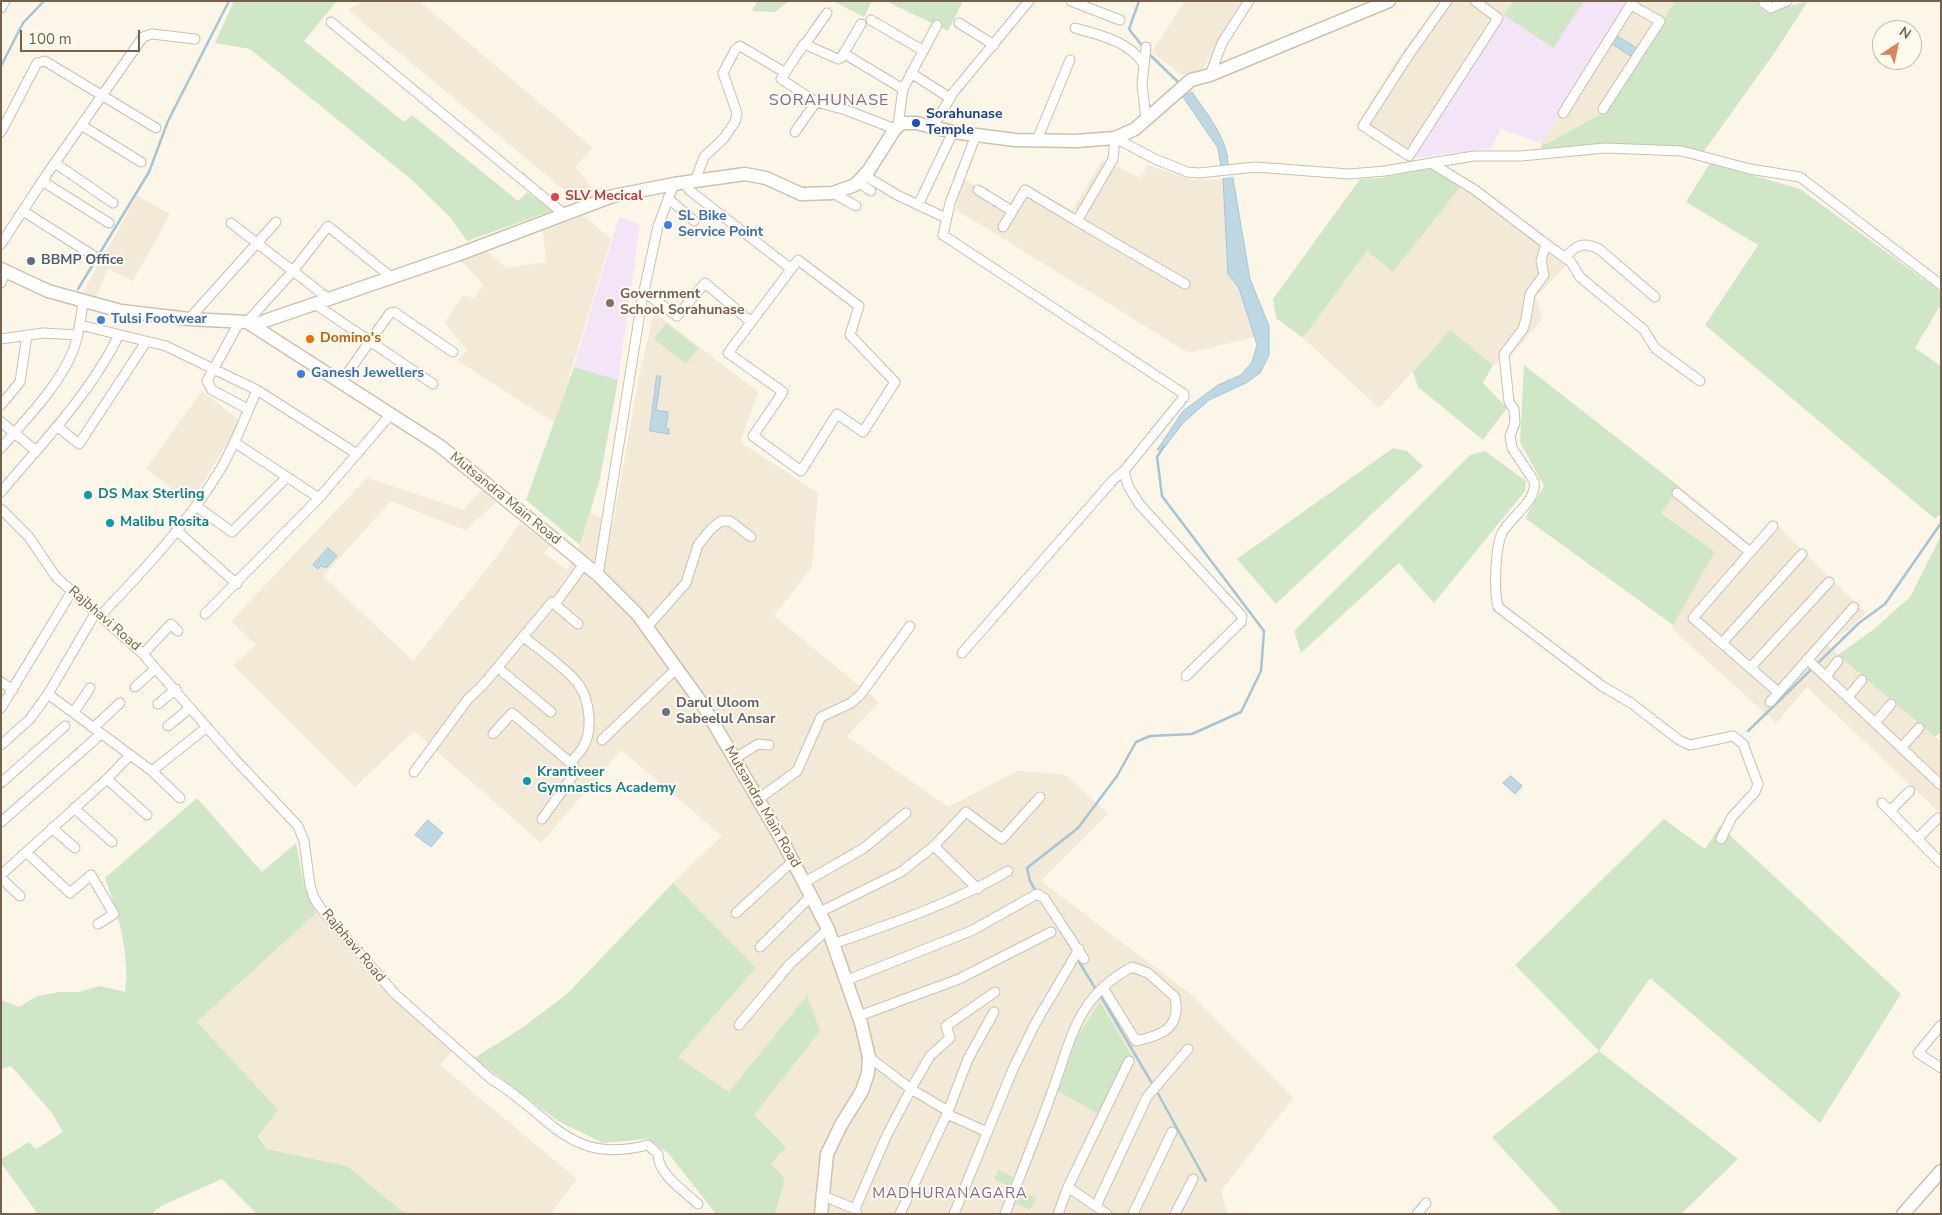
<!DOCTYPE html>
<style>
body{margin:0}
#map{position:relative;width:1942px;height:1215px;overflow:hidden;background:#fbf6e8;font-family:"Nunito Sans",sans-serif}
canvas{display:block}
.frame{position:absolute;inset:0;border:2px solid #73614e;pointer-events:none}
.north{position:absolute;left:1872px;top:20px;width:50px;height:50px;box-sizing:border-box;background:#fefaee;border:1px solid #c6bdae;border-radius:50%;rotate:34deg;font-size:14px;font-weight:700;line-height:20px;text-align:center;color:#73614e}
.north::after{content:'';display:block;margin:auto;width:18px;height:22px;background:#da8858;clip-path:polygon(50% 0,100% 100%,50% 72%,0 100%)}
.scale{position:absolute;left:20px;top:30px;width:120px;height:22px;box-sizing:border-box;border:2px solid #73614e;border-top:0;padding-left:6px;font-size:15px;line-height:18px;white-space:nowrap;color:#73614e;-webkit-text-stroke:4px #fefaee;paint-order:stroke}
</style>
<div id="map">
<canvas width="1942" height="1215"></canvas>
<div class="frame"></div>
<div class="north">N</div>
<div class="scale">100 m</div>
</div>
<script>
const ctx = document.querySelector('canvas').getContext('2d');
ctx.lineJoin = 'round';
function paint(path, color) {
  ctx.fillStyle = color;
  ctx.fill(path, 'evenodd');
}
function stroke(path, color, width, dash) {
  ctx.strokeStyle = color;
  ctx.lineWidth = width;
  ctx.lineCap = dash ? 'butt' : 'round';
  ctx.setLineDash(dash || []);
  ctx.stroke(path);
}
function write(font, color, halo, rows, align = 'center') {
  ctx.font = font + ' "Nunito Sans",sans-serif';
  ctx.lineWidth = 4;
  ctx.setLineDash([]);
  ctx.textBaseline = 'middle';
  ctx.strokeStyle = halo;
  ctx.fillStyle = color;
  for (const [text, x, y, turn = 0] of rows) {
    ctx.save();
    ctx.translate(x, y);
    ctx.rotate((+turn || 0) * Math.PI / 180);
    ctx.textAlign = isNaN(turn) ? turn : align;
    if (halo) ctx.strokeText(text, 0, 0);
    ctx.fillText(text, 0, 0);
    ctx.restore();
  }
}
paint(new Path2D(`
 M363,1H419L593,148L575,167L593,189L575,199L348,10Z
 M1185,1H1246L1203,69L1182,75L1152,52Z
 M1440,1H1513L1408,159L1356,126L1395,62Z
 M1630,1H1675L1608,110L1547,145L1542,143Z
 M1102,160L1141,178L1147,165L1193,180L1223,179L1228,274L1239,288L1254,337L1189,353L955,209L964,180L1010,204L1025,183L1072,211Z
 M1461,186L1567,264L1536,297L1542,319L1511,356L1493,365L1450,331L1379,408L1303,338L1367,251L1393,271Z
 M137,196L170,214L133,281L108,269L94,300L81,296Z
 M584,216L611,239L555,423L458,361L467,350L445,323L463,295L474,298L484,285L460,260L485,249L506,268L546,262L543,231Z
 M654,312L758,392L740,442L818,493L812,566L774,616L879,702L847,736L948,807L1018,771L1066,775L1108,814L1041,881L1193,996L1293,1098L1221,1191L1227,1214H775L785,1178L771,1164L754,1115L819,1031L806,996L729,1092L677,1057L756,968L673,883L722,836L621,750L541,843L414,731L355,787L233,665L256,645L231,621L367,478L463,510L482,490L496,503L465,530L391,501L323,576L413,661L502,550L520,523L550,546L544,553L567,570L580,545L590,512L613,524L639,377Z
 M202,391L240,421L191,503L146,469Z
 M1680,487L1750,544L1771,519L1866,613L1847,631L1832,638L1826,644L1941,742V814L1807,687L1776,723L1671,628L1715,552L1661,512Z
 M324,905L399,993L458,1045L440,1065L577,1179L550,1214H413L402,1211L347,1166L267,1149L197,1022Z`), '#f2e9d7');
paint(new Path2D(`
 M1513,1H1630L1542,143L1501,129L1491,148L1408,159Z
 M619,217L640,224L618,380L574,367Z`), '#f3e5f7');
paint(new Path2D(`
 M234,1H337L304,41L404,122L412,115L518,201L527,192L554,210L467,241L450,217L412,180L250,49L215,43Z
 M757,1H789L775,12L752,11Z
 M833,1H872L864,17Z
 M886,1H963L948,31Z
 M1513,1H1584L1553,48L1504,15Z
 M1675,1H1762L1759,6L1767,12L1808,1L1775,52L1702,154L1601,146L1541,149L1542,143L1547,144L1608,110Z
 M1710,163L1800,189L1941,292V304L1915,348L1941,366V514L1935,519L1705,325L1758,245L1686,202Z
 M1429,167L1461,186L1393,272L1367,251L1303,338L1276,318L1273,299L1360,179L1382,178Z
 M666,323L698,348L686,364L654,339Z
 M1450,330L1493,365L1483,383L1507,408L1483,440L1418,387L1413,372Z
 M1524,365L1680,487L1661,513L1715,552L1673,625L1525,518L1544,486L1520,442Z
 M574,367L618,380L600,479L580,545L526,500Z
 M1393,448L1407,451L1423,466L1276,604L1237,559Z
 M1485,451L1526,481L1525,491L1434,603L1399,563L1301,653L1294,631L1470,455Z
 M1941,536V732L1935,737L1838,655L1874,629L1910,597Z
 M197,798L262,872L296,843L304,884L316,913L197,1022L278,1110L258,1136L267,1149L347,1166L402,1211L413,1214H257L222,1179L161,1206L151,1214H38L1,1163V1159L29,1142L36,1149L63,1132L52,1113L11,1066L1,1069V1000L19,1007L37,996L60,992H79L100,986L125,992C130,953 118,914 105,878Z
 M1664,819L1705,849L1720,826L1901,994L1820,1123L1650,978L1599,1051L1738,1159L1681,1214H1562L1492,1137L1599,1051L1515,965Z
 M673,883L756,968L678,1057L729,1092L807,995L820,1031L754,1115L786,1147L771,1164L785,1178L775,1214H716L668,1153L648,1139L603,1143L558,1121L474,1058L522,1028L567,994Z
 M1100,1002L1134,1059L1105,1118L1058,1091L1077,1037Z
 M998,1170L1013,1177L1009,1186L994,1179Z
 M1021,1191L1036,1198L1030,1210L1016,1204Z`), '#d0e7c7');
const water = new Path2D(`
 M1617,36L1637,48L1632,57L1612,44Z
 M1192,92C1206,113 1228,138 1228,165L1221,167L1218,148L1183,97Z
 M1233,178L1250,279L1269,326V355L1260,373L1246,383L1209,400L1183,423L1164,448L1157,450L1183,411L1218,385L1241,375L1252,362L1257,345L1239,288L1228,274L1223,179Z
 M657,376H661L656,410L668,412L666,428L669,429V434L650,431Z
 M328,548L337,556L326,568L321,566L318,569L313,565Z
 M1511,776L1522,786L1515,794L1503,783Z
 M428,820L443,833L431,847L415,835Z`);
paint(water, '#bed8e3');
stroke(water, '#a5c5d4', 1);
stroke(new Path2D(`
 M1139,1L1129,29L1143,47
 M1148,53L1178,82
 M1,66L23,23L44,1
 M78,289L149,172L168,121L229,1
 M1748,731L1859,623L1885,604L1941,523
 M1037,893L1030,881L1027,868L1078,828L1117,776L1136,742L1150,736L1192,734L1241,712L1261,671L1264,631L1162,496L1157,457L1164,446
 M1061,931L1074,952
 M1076,957L1097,991
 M1100,995L1153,1085
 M1156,1090L1206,1181`), '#a5c5d4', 2.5);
const street = new Path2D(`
 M1071,1L1120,20
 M1447,1L1408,56L1363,126L1409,156L1498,18L1475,1
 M1765,1L1764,3L1771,8L1787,1
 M1,8L5,1
 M871,20L922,50
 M331,22L564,214
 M959,23L994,45
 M861,24L841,58L838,59L804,44L781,79L816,102L846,110L895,129
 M1075,28C1099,35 1130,41 1144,65
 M806,43L827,13
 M1146,47L1142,84L1146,119
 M848,56L903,89
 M911,73L950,98
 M1210,75L1222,43L1249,1
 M1603,109L1660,21L1631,5
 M1563,113L1633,1
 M81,125L141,162
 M898,125L903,89L937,25
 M933,127L953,93L1029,1
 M1,132L37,63L45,61L156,128
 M795,132L816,102
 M1037,140L1070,60
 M55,163L113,203
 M1431,163L1474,156H1521L1605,148L1657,150L1682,151L1750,169L1800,177L1941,285
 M864,175L897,195L946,218
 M42,181L109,223
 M695,181L704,157L724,138L735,122L737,113L723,73L735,50L740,46L784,72
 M685,182L689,190L790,268
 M858,182L871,191
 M978,190L1012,211
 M833,193L856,206
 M668,198L694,221
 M918,205L953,132
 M23,211L94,256
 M1077,221L1185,284
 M231,223L329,299
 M1003,227L1025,190L1077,221L1113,159L1115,138L1155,159L1187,172L1199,173L1255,167L1349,174L1385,171L1431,163L1475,190L1546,244L1541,261L1544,275L1530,294L1526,319L1523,329L1504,354L1509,402L1514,409L1515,423L1510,436L1512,448L1534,481C1538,501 1510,517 1502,533C1495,548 1494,592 1498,607L1602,686L1631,703L1679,740L1690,745L1733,736L1743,744L1758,784L1755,792L1732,817L1721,839
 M1,244L47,174L143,37L152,34L195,39
 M1546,244L1571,262L1580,277L1644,330L1655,348L1700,381
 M1565,258C1576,245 1583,241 1599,249L1655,297
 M798,260L859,306L850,335L895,382L863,432L837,414L801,471L753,436L783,392L728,353Z
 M1,283L5,271
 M644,292L677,316L705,283L750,321
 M315,304L433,384
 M189,319L276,222
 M240,321L207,381L212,390L248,409
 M247,322L293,271L328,226L391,277
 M80,325L166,346L257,390C245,417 235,445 220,470C188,523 144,570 101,615
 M1,339L43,333L78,335
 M341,382L390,313L394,312L453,352
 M257,390L357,454
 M1,405L20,382L27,335
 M1,422L36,451
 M58,427L79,444L146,342
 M234,442L319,498
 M1,448C26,419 58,387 73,351C79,335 81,318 83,301
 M1124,471L1128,486L1140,505L1242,616L1241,622L1186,676
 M1,492C43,442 90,394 119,335
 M1677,493L1750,552
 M196,506L232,532L287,477
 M1,509L29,537L56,577L143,654L232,756L298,826L304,841L310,885L314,898L322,910L395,994L491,1079C550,1113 567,1166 648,1145L658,1154C657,1173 684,1191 698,1204
 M1773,526L1693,618L1778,692
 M176,530L237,584
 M598,575L642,300L658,226L674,184
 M555,604L584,564
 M205,614L319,498L391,414
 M647,627L686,583L698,545L711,529L721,521H730L751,537
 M524,637C538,649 569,670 579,685C590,701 593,731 583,747C580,753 575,757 571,762
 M1722,643L1802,554
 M962,653L1114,479L1124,471L1184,397V394L943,235L950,203L976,135
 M143,654L171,624L178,631
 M1807,659L1941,785
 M498,668L551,712
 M1750,668L1829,582
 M1826,676L1838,661
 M1,682L13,690
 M135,687L155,669
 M48,694L152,771L180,798
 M1848,697L1862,680
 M1770,702L1854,607
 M158,704L176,689
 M1,708L72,591
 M74,712L90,688
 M1875,723L1891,704
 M168,726L190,708
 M93,728L120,703
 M493,734L512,713L573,765L574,774L542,819
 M602,740L676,669
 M1,745L30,719L48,694L96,612
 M1901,748L1919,728
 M734,759L758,744L769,745
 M152,771L207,727
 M414,772L468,699L482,686L552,602L578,624
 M107,779L147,815
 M1,783L65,726
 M757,800L797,771L821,717L851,703L861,694L910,626
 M1882,803L1941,863
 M74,808L112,842
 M1890,811L1910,791
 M1,822L101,734
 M52,828L75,848
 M1917,839L1938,818
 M934,846L978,889
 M26,852L70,893L91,875L114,914L98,924
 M1,875L107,779L130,755
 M1,878L20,896
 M805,882L864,848L906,813
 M820,912L901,872L934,846L966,812L1002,839L1040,797
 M736,913L793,861
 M833,944C893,923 953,903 1008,871
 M760,947L811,896
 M847,980L971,931L1037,894L1044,898L1084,959
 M859,1016L959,979L1051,932
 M739,1025L790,964L828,929
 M1941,1025L1918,1053L1941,1068
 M869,1057L911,1089L948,1111
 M947,1114L987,1132
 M1068,1187L1107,1214
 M821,1195L855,1209L857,1214
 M1096,1206L1147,1097L1188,1049
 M855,1209L886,1137L911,1089L930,1056L950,1038L946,1026L995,992
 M900,1214L947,1114L968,1059L994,1012
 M954,1214L1013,1069L1035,1024L1079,949
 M1005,1214C1021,1174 1037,1133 1052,1092C1072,1038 1076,997 1132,967L1148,973L1175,997C1181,1028 1163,1035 1136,1041L1103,988
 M1058,1214L1068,1187L1129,1061
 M1133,1214L1172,1132
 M1175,1214L1193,1179
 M1417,1214L1426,1203`);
const secondary = new Path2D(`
 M1,269L48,291L121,311L189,319L247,322L440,446L598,575L638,615L703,705L783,842L828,929L861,1023L869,1057L868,1073L862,1091L841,1125L827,1154L821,1214
 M253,325L457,255L613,196L674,184L745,174L766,178L801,194L833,193L855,185L869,170L895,129L902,123H916L953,132L1015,140L1076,141L1115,138L1135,129L1191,80L1210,75L1389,1
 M1903,1214L1941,1171`);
stroke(street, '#ccc0af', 11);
stroke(secondary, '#cec1ad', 15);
stroke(street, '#fff', 9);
stroke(secondary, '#fff', 12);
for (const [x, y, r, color] of [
 [916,123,5,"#1a4fb4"],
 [555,197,5,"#e0444e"],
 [668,225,5,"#3f7fe0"],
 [31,261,5,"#5c6f8a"],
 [610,303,5,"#8d6e63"],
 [101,320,5,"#3f7fe0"],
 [310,339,5,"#e8710a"],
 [301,374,5,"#3f7fe0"],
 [88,495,5,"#0f9aa8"],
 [110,523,5,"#0f9aa8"],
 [666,712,5,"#6b7280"],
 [527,781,5,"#0f9aa8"]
]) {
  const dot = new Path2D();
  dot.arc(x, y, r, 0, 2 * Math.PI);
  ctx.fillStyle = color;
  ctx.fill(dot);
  stroke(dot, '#fefaee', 2);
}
write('bold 14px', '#164399', '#fefaee', [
 ["Sorahunase",926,115],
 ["Temple",926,131]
], 'left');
write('bold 14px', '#be3a42', '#fefaee', [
 ["SLV Mecical",565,197]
], 'left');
write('bold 14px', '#366cbe', '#fefaee', [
 ["SL Bike",678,217],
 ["Service Point",678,233],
 ["Tulsi Footwear",111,320],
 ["Ganesh Jewellers",311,374]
], 'left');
write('bold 14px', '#4e5e75', '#fefaee', [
 ["BBMP Office",41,261]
], 'left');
write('bold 14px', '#785e54', '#fefaee', [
 ["Government",620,295],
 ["School Sorahunase",620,311]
], 'left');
write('bold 14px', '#c56008', '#fefaee', [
 ["Domino's",320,339]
], 'left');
write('bold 14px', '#0d838f', '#fefaee', [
 ["DS Max Sterling",98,495],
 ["Malibu Rosita",120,523],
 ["Krantiveer",537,773],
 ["Gymnastics Academy",537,789]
], 'left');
write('14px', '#73614e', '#fefaee', [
 ["Mutsandra Main Road",505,499,39],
 ["Rajbhavi Road",104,619,41],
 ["Mutsandra Main Road",762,807,60],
 ["Rajbhavi Road",353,946,50]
]);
write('bold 14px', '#5b616d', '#fefaee', [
 ["Darul Uloom",676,704],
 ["Sabeelul Ansar",676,720]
], 'left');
ctx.letterSpacing = '1px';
write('15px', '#87668e', '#fefaee', [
 ["MADHURANAGARA",950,1194]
]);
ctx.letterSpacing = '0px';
ctx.letterSpacing = '1px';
write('16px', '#87668e', '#fefaee', [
 ["SORAHUNASE",829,101]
]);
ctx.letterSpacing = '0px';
</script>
